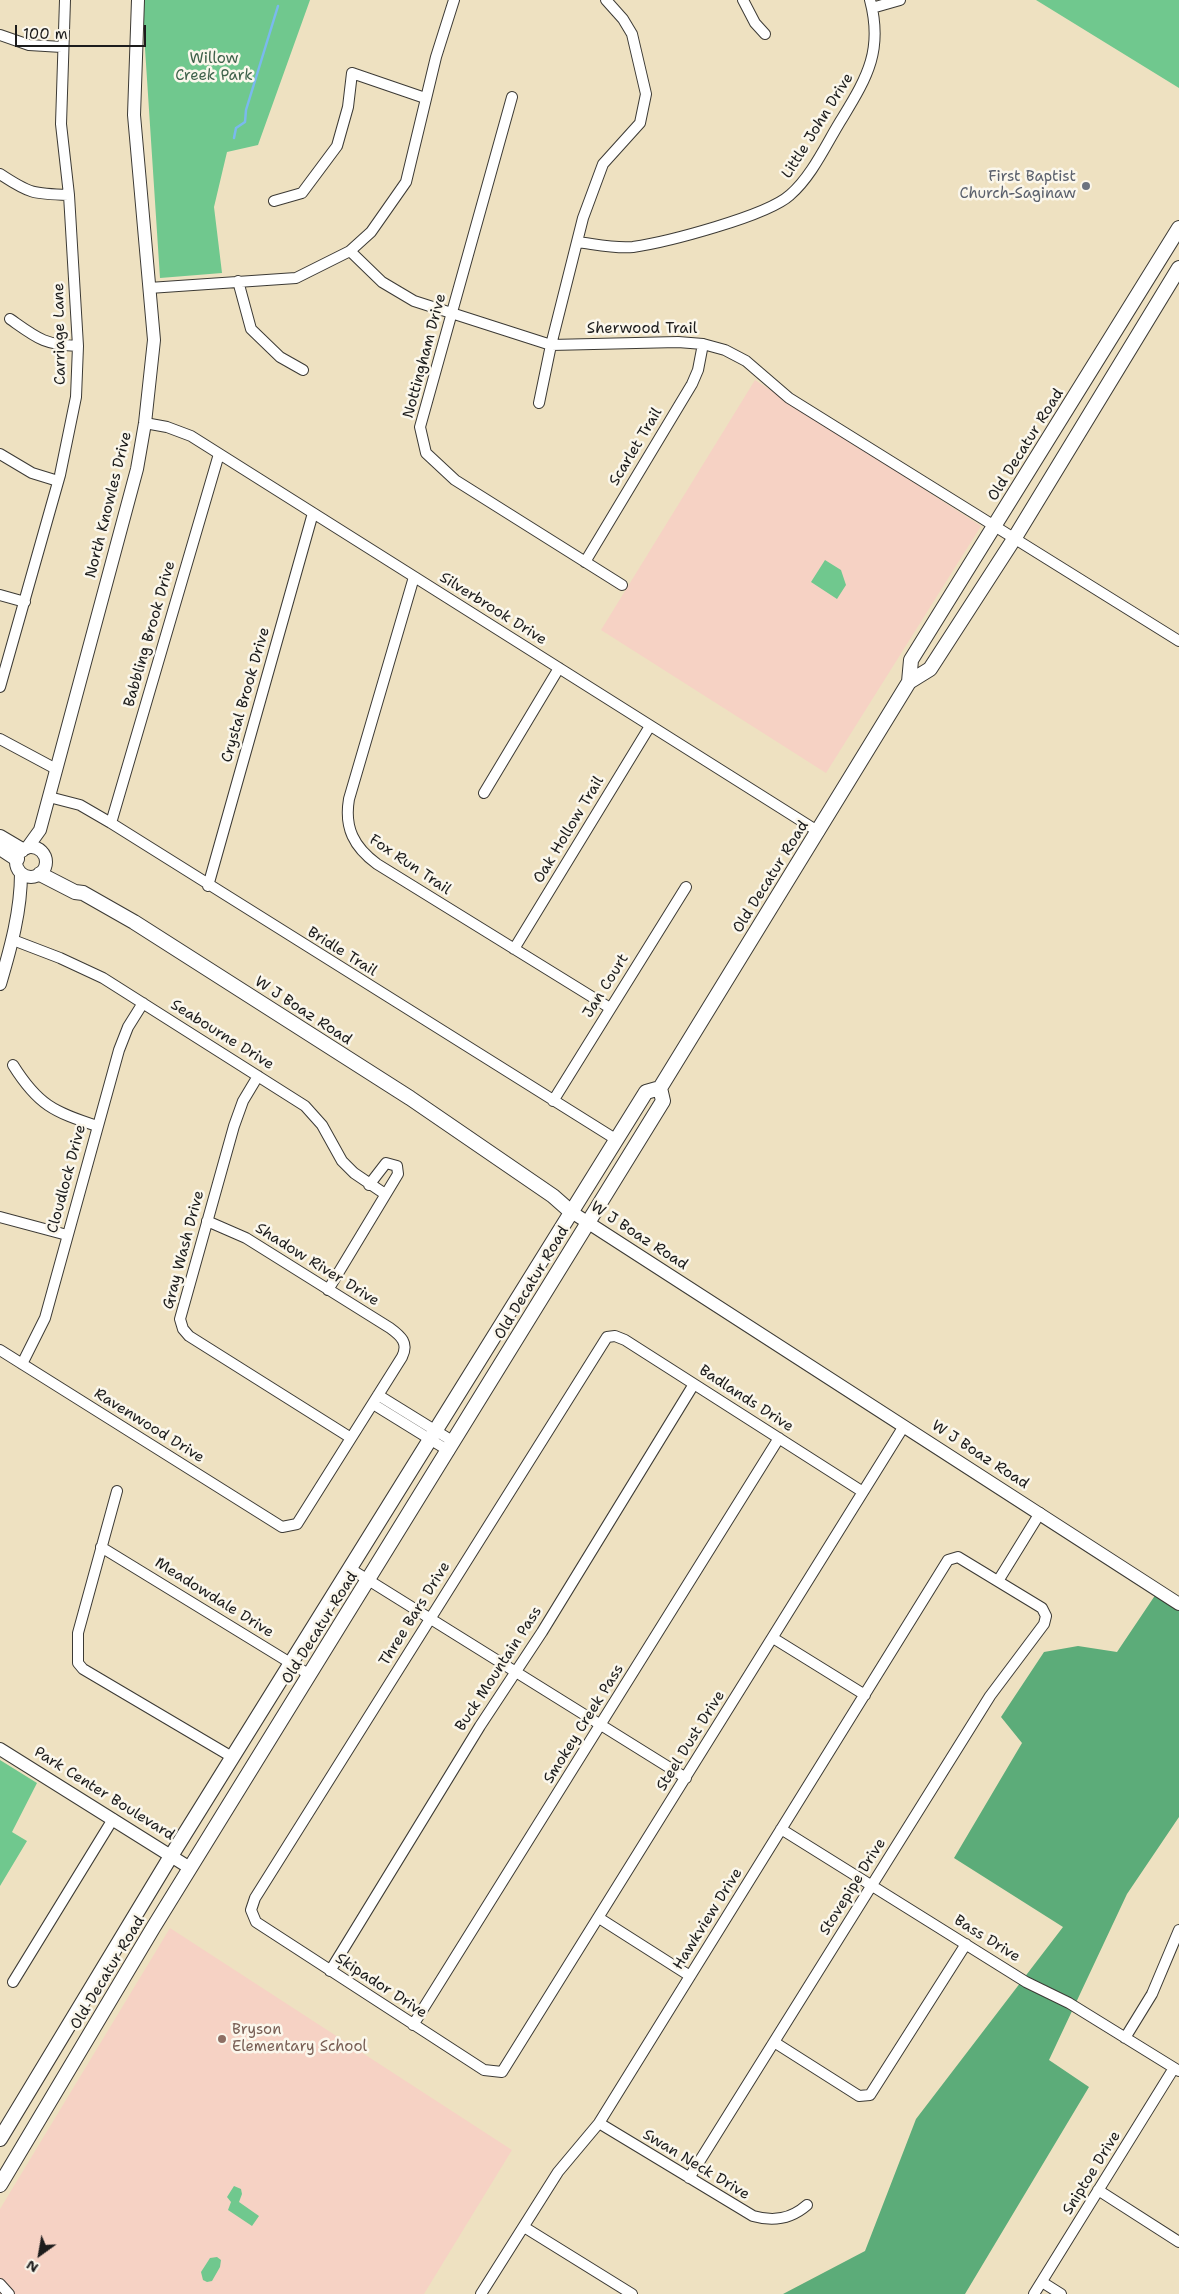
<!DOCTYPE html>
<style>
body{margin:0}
#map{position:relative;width:1179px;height:2294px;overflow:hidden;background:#eee1c1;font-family:"Shantell Sans",sans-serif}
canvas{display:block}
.north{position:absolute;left:15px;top:2229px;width:50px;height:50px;-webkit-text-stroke:4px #fbf7ec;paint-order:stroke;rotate:212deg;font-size:14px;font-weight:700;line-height:20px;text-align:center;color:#1c1c1c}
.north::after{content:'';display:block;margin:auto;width:18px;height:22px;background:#1c1c1c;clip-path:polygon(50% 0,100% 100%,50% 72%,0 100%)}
.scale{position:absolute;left:15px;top:25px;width:131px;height:22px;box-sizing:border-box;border:2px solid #1c1c1c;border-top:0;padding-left:6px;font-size:15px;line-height:18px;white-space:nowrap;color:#1c1c1c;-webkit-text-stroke:4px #fbf7ec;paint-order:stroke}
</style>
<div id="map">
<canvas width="1179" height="2294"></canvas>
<div class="north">N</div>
<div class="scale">100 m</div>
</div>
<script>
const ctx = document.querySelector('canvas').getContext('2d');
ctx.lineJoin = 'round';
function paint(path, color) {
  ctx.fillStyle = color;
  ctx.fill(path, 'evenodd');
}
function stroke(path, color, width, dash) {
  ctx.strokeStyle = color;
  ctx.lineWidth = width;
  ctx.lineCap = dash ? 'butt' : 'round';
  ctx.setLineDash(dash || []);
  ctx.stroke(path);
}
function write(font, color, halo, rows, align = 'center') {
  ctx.font = font + ' "Shantell Sans",sans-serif';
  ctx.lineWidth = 5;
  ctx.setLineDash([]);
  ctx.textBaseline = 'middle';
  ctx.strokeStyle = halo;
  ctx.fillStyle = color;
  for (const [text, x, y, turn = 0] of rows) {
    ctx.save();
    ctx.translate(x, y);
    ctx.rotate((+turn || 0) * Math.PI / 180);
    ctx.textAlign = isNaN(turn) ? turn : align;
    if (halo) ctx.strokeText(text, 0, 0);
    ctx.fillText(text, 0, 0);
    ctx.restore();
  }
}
paint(new Path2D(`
 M755,380L981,526L826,773L601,630Z
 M170,1928L512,2150L424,2294H0V2209Z`), '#f6d2c4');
paint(new Path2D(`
 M144,0H310L258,145L227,152L214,207L222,273L160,278L143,18Z
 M1036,0H1179V88Z
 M825,560L841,570L846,585L837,599L811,582Z
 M0,1760L37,1783L12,1832L27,1841L0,1886Z
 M234,2186L241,2189L242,2194L239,2202L259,2216L252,2226L228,2210L231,2202L227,2197Z
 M217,2257L221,2260L220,2267L212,2281L207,2282L203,2280L201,2272L210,2258Z`), '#70c88e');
paint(new Path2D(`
 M1156,1594L1179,1609V1817L1127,1894L1049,2060L1089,2087L965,2294H783L865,2251L916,2119L1063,1927L954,1858L1022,1743L1001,1717L1044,1652L1078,1646L1117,1652Z`), '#5cac79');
stroke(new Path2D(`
 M234,138L236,128L245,122L246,110L278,6`), '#7ab9ee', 2.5);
const minor = new Path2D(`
 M743,0L755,23L765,34
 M872,8L900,0
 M0,35L29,45L62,47
 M512,97L420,427L426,453L455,480L622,585
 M0,174C30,194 34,194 69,195
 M274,201L302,193L337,146L348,107L352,73L425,98
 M577,242C594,244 616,249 633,247C667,242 767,216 790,195C813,175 827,142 843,117C868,76 883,49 870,0
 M350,251L382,282L414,301L551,345L678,342L703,344L725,350L746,361L789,398L1179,641
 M238,281L251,329L280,357L303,370
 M149,288L296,278L350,251L371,232L406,182L436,57L454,0
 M10,319C37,338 44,345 78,346
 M539,403L551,345L583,218L603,164L640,123L646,94L632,34L623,19L606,0
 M145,423L167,427L191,436L819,832
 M0,454L32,473L58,481
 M585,562L692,384L698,370L703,344
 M414,577L349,799C344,828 354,847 377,864L610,1008
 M0,595L25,602
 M0,687L60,475L76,397L78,346L69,195L61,124L65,0
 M0,739L56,769
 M484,793L559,668
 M49,797L80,805L111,823L617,1140
 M111,823L219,454
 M208,886L313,513
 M13,940L60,958L103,978L305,1106L322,1125L342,1161L354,1173L385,1194
 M514,949L650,726
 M13,1065C38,1105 54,1112 97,1126
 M258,1076L243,1101L234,1126L180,1319L183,1329L189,1336L351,1438
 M553,1101L686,887
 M0,1217L67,1235
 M328,1290L398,1174L397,1166L386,1163L369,1185
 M0,1350L282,1527L297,1524L402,1357C409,1343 401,1336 390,1328L246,1238L207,1221
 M22,1364L45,1318L119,1050L128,1027L143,1003
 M378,1395L454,1442
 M373,1404L449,1451
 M117,1491L78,1633V1663L83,1669L232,1757
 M863,1492L625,1340L615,1336L607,1337L255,1898L251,1910L256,1922L484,2070L502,2072L904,1426
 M101,1547L310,1675
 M349,1568L686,1778
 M998,1581L1040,1513
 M773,1638L865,1695
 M781,1829L1026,1982L1069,2003L1179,2071
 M599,1918L690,1976
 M330,1971L480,1726L542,1632L694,1384
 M13,1982L113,1819
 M413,2025L779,1438
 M1125,2038L1152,1994L1179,1930
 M774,2042L859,2096L870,2095L966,1944
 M599,2123L753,2216C774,2222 791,2219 807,2205
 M1098,2190L1179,2242
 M524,2227L632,2294
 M1042,2282L1061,2294
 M0,2284L9,2294
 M481,2294L558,2172L599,2123L948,1560L958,1557L1042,1608L1046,1616L1044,1624L990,1696L689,2178
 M1034,2294L1174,2068`);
const tertiary = new Path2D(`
 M16 862a15 15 0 1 1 30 0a15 15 0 1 1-30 0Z
 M27,848L40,830L137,469L145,423L154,340L134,115L138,0
 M0,984C11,947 21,911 21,873
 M570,1211L1179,1604
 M0,1749L190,1868`);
const secondary = new Path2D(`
 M909,682L930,669L1014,539L1179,268
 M0,837L22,850
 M0,848L17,859
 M40,874L75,892L83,893L134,922L410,1098L553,1196L570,1211
 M0,2139L171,1856L646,1092L660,1088L909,682L911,660L1179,228
 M0,2185L153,1928L663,1101L660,1088`);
stroke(minor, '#3c3a35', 12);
stroke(tertiary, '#3c3a35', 14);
stroke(secondary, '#3c3a35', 16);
stroke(minor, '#fff', 10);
stroke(tertiary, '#fff', 12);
stroke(secondary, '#fff', 14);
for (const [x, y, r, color] of [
 [1086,186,5,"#6b7280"],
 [222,2039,5,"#8d6e63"]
]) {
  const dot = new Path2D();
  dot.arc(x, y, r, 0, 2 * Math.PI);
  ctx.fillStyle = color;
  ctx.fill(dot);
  stroke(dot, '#fbf7ec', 2);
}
write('15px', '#3e614a', '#fbf7ec', [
 ["Willow",214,59],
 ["Creek Park",214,76]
]);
write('15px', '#1c1c1c', '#fbf7ec', [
 ["Little John Drive",818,126,-58],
 ["Sherwood Trail",642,329],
 ["Carriage Lane",60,334,-91],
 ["Nottingham Drive",425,356,-75],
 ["Old Decatur Road",1026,445,-58],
 ["Scarlet Trail",636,447,-59],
 ["North Knowles Drive",109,505,-76],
 ["Silverbrook Drive",493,609,32],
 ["Babbling Brook Drive",150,634,-74],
 ["Crystal Brook Drive",246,695,-74],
 ["Oak Hollow Trail",569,830,-59],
 ["Fox Run Trail",410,865,34],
 ["Old Decatur Road",771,877,-58],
 ["Bridle Trail",342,952,32],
 ["Jan Court",606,986,-58],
 ["W J Boaz Road",303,1011,33],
 ["Seabourne Drive",222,1035,32],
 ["Cloudlock Drive",67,1179,-75],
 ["W J Boaz Road",639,1236,33],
 ["Gray Wash Drive",184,1250,-75],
 ["Shadow River Drive",317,1265,32],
 ["Old Decatur Road",532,1283,-59],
 ["Badlands Drive",746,1399,33],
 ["Ravenwood Drive",149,1426,32],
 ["W J Boaz Road",980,1455,33],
 ["Meadowdale Drive",214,1598,32],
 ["Three Bars Drive",415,1614,-58],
 ["Old Decatur Road",320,1628,-58],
 ["Buck Mountain Pass",499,1669,-57],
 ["Smokey Creek Pass",584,1724,-58],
 ["Steel Dust Drive",691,1741,-58],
 ["Park Center Boulevard",104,1794,32],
 ["Stovepipe Drive",853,1887,-58],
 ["Hawkview Drive",708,1919,-58],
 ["Bass Drive",987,1939,32],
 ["Old Decatur Road",108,1973,-59],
 ["Skipador Drive",381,1986,33],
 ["Swan Neck Drive",696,2165,31],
 ["Sniptoe Drive",1092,2173,-58]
]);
write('15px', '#5b616d', '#fbf7ec', [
 ["First Baptist",1076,177],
 ["Church-Saginaw",1076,194]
], 'right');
write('15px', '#785e54', '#fbf7ec', [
 ["Bryson",232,2030],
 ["Elementary School",232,2047]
], 'left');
</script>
